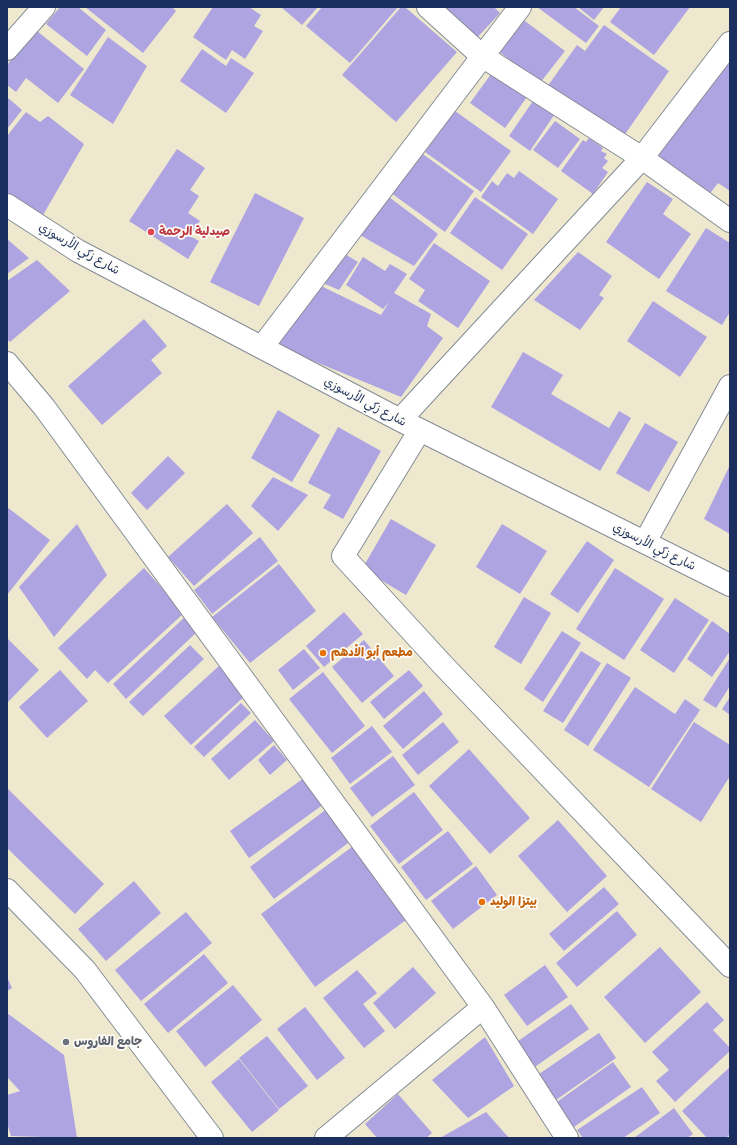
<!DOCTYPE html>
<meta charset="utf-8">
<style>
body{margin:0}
#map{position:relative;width:737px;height:1145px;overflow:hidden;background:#eee8ce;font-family:"Patrick Hand",sans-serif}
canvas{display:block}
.frame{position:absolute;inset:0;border:8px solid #1b2f5e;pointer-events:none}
</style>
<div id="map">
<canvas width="737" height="1145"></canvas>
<div class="frame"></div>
</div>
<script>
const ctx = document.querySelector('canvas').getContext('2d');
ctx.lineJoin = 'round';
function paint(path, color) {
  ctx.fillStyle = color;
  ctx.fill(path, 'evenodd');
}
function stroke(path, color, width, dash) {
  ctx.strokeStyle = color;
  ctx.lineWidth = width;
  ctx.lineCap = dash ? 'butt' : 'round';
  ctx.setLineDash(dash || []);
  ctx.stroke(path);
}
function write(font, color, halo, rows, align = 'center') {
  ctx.font = font + ' "Patrick Hand","Playpen Sans Arabic",sans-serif';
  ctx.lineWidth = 3.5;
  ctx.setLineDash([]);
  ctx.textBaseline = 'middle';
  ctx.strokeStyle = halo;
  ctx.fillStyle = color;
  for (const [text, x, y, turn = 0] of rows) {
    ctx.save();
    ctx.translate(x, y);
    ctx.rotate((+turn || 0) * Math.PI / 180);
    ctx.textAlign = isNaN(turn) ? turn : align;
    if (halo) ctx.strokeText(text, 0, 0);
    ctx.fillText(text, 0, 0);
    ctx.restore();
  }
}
paint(new Path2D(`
 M60,7H78L106,30L87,56L46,24Z
 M85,7H172L176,11L143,53Z
 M213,7H249L261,15L254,26L263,31L245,59L232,50L226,60L193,37Z
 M281,7H318L302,25Z
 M322,7H398L350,63L306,26Z
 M401,7H405L457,52L396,122L342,75Z
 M438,7H494L500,13L474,41Z
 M537,7H574L599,26L586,43Z
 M578,7H604L594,20Z
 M621,7H690L654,55L610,22Z
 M521,18L565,51L540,83L497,50Z
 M604,25L669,71L621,140L547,87L577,45L585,51Z
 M37,31L84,69L58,103L26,78L16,92L7,85V65Z
 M108,37L147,66L113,124L70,95Z
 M202,49L226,66L231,58L254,73L226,113L180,81Z
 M725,60L730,65V191L718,183L708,196L651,157Z
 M494,70L529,94L505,128L470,103Z
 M7,97L22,110L7,129Z
 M535,98L556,112L530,151L509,136Z
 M455,111L511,151L481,192L425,152Z
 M26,112L40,122L48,116L84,144L39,222L7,199V136Z
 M555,121L580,139L558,168L533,150Z
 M589,138L603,148L601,151L607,154L604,158L608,161L602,168L608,172L593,194L561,171L583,140L586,142Z
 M177,149L205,168L190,190L199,196L188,213L200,221L190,236L199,241L188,259L129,221Z
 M420,152L474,191L445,232L391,193Z
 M519,171L558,199L533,234L481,197L492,181L498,186L507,173L514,178Z
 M647,182L673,199L663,214L691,234L659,279L606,242Z
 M255,193L304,218L259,306L210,282Z
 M389,197L438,234L414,266L360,235Z
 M475,197L528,234L502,270L450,233Z
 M706,228L730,243V312L722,325L666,291Z
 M7,239L29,258L7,274Z
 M434,243L490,281L458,328L418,301L425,290L409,279Z
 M340,251L358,262L339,290L318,281Z
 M578,252L612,276L599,295L604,298L580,330L534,300Z
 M363,257L385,271L390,264L407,274L394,293L431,314L427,326L443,338L401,397L272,344L317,284L381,315L389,302L383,309L346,285Z
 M37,260L70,291L10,342L7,339V281Z
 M653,301L707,337L680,377L627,341Z
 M144,319L167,346L151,360L162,373L102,425L68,386Z
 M523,352L563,375L551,394L609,428L619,411L631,418L600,471L491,407Z
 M278,410L320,435L292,482L251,458Z
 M645,423L678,442L649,492L616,473Z
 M338,427L381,451L343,519L323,508L331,495L308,483Z
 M168,456L185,473L147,510L131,493Z
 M730,465V534L704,519Z
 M273,477L308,495L278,531L251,506Z
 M227,504L253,533L194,586L168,557Z
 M7,507L50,540L7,595Z
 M391,519L436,545L406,595L362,569Z
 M77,524L107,575L54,637L19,587Z
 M502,524L547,551L520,594L476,567Z
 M260,537L278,561L212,614L194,590Z
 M587,541L614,560L578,613L550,594Z
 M279,564L316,611L250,663L212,617Z
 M144,568L184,613L108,683L95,670L87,679L58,648Z
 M615,568L664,599L624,660L576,629Z
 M524,597L551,613L521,664L494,647Z
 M675,598L709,620L674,673L640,650Z
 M344,612L363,634L324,667L306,646Z
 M186,616L199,630L126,699L113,684Z
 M712,621L730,634V651L712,677L687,659Z
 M562,631L581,643L543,702L524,689Z
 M7,638L39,670L7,703Z
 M364,640L394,676L362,703L332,667Z
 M190,645L204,659L143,716L129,702Z
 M304,649L320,668L293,690L278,670Z
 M581,651L601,663L563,723L543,711Z
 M730,658V686L716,708L703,700Z
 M607,663L631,678L588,746L564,730Z
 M220,665L247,694L191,745L164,716Z
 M60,670L88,701L47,738L19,707Z
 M409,670L423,686L384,719L370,702Z
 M323,672L365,726L332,753L289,699Z
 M635,687L675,714L685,699L700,710L649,787L593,750Z
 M424,691L443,714L403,749L383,726Z
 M730,697V715L722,709Z
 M241,703L251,713L204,757L194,747Z
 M255,720L274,741L229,780L211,759Z
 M443,722L459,742L418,775L402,755Z
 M694,722L730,745V776L701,822L651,789Z
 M372,726L392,752L350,784L331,758Z
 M274,745L287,760L270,775L258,760Z
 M469,749L530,818L490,854L429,786Z
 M393,756L415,785L372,817L350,788Z
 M304,778L324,804L249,858L230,831Z
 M7,788L104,884L75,914L7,848Z
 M414,792L443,830L399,864L370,826Z
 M328,808L352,840L274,899L250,867Z
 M558,820L607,876L567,912L518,856Z
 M448,831L473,864L426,900L401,867Z
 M356,844L410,917L315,987L261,914Z
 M476,866L497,895L453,929L431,901Z
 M134,881L161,913L106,961L78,929Z
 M604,887L619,904L564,951L549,934Z
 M617,911L637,935L577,987L556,963Z
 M186,912L212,943L141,1001L115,970Z
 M660,947L701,992L645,1043L604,997Z
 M204,954L228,983L168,1033L144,1004Z
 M545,965L568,997L527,1026L504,995Z
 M413,967L436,993L395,1029L373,1003Z
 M357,970L377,993L363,1004L385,1031L364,1048L323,998Z
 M7,977L12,988L7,991Z
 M233,985L262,1020L205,1067L176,1031Z
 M707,1002L724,1020L713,1030L730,1048V1051L675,1102L656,1081L669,1070L652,1052Z
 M571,1004L589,1029L529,1071L511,1046Z
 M305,1007L345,1058L317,1080L277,1029Z
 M7,1013L64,1055L77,1138L11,1136L7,1123V1095L20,1091L7,1077Z
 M599,1033L616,1058L556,1100L539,1074Z
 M267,1036L308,1086L279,1109L239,1058Z
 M485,1037L514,1086L468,1118L432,1080Z
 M239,1059L279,1110L252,1132L211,1082Z
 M613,1062L631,1087L571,1129L554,1104Z
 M730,1067V1134L726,1138H707L682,1111Z
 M642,1087L660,1113L623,1138H583L577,1130Z
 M398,1094L432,1133L426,1138H377L365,1124Z
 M674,1108L693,1134L687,1138H634Z
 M486,1112L509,1138H440Z`), '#aea4e1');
const minor = new Path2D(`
 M428,7L482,56L642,158L730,221
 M7,49L44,7
 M7,205L78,251L400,420L730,585
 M262,347L520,7
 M7,363L44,407L483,1007L567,1138
 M400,420L642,158L730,43
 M420,430L343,556L441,663L730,966
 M645,542L730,386
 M7,890L85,970L212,1138
 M326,1138L483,1007`);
stroke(minor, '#848c96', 24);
stroke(minor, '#fff', 22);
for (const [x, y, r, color] of [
 [151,232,4,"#e0444e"],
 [323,653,4,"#e8710a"],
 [482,902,4,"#e8710a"],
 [66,1042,4,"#6b7280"]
]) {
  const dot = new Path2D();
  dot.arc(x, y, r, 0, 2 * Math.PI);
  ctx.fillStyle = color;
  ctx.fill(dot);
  stroke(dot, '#fdfcf7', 1.5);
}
write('bold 12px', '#be3a42', '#fdfcf7', [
 ["صيدلية الرحمة",159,232]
], 'left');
write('12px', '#1b2f5e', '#fdfcf7', [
 ["شارع زكي الأرسوزي",79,249,30],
 ["شارع زكي الأرسوزي",365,402,28],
 ["شارع زكي الأرسوزي",654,547,27]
]);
write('bold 12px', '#c56008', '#fdfcf7', [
 ["مطعم أبو الأدهم",331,653],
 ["بيتزا الوليد",490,902]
], 'left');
write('bold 12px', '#5b616d', '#fdfcf7', [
 ["جامع الفاروس",74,1042]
], 'left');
</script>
